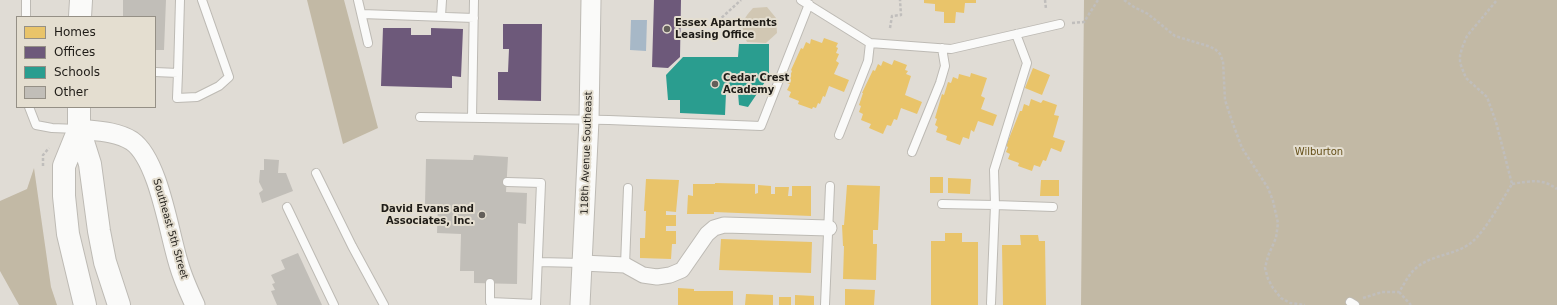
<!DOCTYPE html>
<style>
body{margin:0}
#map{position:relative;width:1557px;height:305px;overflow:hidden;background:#e0dcd5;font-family:"DejaVu Sans",sans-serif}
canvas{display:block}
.legend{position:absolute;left:16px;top:16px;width:140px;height:92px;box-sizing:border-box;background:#e4ded0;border:1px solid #959086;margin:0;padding:5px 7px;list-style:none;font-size:12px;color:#1f1c17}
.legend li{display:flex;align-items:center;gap:8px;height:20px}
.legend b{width:20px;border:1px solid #959086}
</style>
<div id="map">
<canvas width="1557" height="305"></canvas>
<ul class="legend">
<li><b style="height:11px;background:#e9c46a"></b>Homes</li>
<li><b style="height:11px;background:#6d597a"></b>Offices</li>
<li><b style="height:11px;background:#2a9d8f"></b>Schools</li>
<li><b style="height:11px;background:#c1beb8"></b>Other</li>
</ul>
</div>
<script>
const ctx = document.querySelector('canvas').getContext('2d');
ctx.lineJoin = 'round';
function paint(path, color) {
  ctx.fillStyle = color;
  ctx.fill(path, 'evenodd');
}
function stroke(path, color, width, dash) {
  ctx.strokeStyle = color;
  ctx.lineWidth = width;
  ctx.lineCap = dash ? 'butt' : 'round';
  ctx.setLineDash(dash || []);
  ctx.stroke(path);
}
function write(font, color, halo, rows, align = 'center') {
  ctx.font = font + ' "DejaVu Sans",sans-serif';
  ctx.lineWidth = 4;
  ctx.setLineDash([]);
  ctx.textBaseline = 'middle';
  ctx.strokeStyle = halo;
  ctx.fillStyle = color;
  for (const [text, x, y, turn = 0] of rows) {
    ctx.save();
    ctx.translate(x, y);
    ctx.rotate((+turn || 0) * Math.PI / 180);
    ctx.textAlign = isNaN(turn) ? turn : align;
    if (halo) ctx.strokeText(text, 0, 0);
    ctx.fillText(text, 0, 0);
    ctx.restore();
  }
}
paint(new Path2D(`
 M767,7L776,18L777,33L766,43L747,42C739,27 742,20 753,8Z`), '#d1c7b3');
paint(new Path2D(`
 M307,0H344L378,128L343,144Z
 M1084,0H1557V305H1081Z
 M34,168L51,287L57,305H19L0,271V201L27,189Z`), '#c2b9a5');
paint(new Path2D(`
 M631,20H647L646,51L630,50Z`), '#a7b8c7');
paint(new Path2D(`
 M924,0H976V3H965L964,13L956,12L955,23H944V12L935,11V4L924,3Z
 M824,38L838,43L836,47L838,48L836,53L839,54L836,61L839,63L834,74L849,80L844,92L829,86L825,97L823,96L820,104L818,103L816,108L813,107L812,109L798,104L799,101L789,97L791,92L787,90L790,84L787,83L792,71L791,70L801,48L803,49L806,42L810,44L811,39L822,43Z
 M894,60L907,65L905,70L908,71L906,74L911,76L905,95L922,102L917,114L901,108L897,120L894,119L891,126L887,125L883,134L869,128L871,124L861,120L863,114L859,112L861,106L859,105L863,93H862L873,70L875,71L878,64L881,66L883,61L892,65Z
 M1033,68L1050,75L1042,95L1025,88Z
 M971,73L987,78L981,96L985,98L981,109L997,115L993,126L978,121L974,132L971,130L969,139L963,137L960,145L946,140L947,136L936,132L938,127L935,125L937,119L935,118L942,94L944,95L948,82L951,83L953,77L958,79L959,74L970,77Z
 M1031,99L1041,103L1043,100L1057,105L1054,115L1059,116L1053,137L1065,141L1061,152L1051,148L1046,161L1043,160L1040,167L1034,165L1032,171L1018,166L1019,163L1008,159L1010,154L1006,152L1008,147L1006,146L1020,111H1022L1024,104L1029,106Z
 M930,177H943V193H930Z
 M948,178L971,179L970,194L948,193Z
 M646,179L679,180L676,212L666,211V215H676V226H666V231H676V244H672L671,259L640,258V238H645L646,211H644Z
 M1041,180H1059V196H1040Z
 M715,183L755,184V194L758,193V185L771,186V194H775V187H789L788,196H792V186H811V216L714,212V214H687L688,195L693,196V184H715Z
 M847,185L880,186L878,230H873V244H877L876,280L843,279L844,246H843L842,225H844Z
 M945,233H962V242H978V305H931V241H945Z
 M1020,235H1038L1039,241H1045L1046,305H1003L1002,245H1021Z
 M721,239L812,242L811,273L719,270Z
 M678,288L694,289V291H733V305H678Z
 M845,289L875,290L874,305H845Z
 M746,294L773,295V305H745Z
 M795,295L814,296V305H795Z
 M779,297H791V305H779Z`), '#e9c46a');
paint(new Path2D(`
 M654,0H681L680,57L668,68L652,67Z
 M503,24H542L541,101L498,100V72H508L509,49H503Z
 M383,28H411V35H431V28L463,29L461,77L452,76V88L381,86Z`), '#6d597a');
paint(new Path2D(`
 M739,44H769V76L748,107L739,105L738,93H726L725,115L680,113V100H668L666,75L683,57H738Z`), '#2a9d8f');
paint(new Path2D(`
 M123,0H166L164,50H155V17H123Z
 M474,155L508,157L506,192L527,193L526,224L518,223L517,284L474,283V271H460L461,234L437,233L438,204H425L426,159L473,160Z
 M264,159L279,160L278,173H286L293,191L262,203L259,193L263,190L259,182L260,170H264Z
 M298,253L322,305H277L271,291L275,290L272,284L275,283L271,275L285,269L281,260Z`), '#c1beb8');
const service = new Path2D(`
 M358,0L368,43
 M801,0L870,43L951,49L1060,24
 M362,14L474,18
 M441,16L442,0
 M26,17V0
 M155,72L178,73L180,0
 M178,73L177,98L197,97L219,86L229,77L202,0
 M29,107L36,125L52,128L78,129
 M420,117L609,120L761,126L809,4
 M472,117L474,0
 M839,135L868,61L870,43
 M912,152L940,83L945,66L942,48
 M316,173L352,246L384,305
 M942,204L995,205L994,170L1027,63L1016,34
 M287,207L334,305
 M538,262L582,263
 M625,265L628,188
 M490,283V302L536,304L541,183L507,182
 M1350,302L1355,305
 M991,303L995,205L1053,207
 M825,305L830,186`);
const minor = new Path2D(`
 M582,263L625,265L643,275L657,277L670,275L682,270L707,234L714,228L724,225L829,228`);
const tertiary = new Path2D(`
 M79,129C96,131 116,131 132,141C159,160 169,234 179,265C183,279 189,292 195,305
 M580,305L589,120L591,0`);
const secondary = new Path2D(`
 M80,17L81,0
 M79,107V129L90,164L99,231L105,262L119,305
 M79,129L64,166V196L68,234L85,305`);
stroke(service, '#bdbab4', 10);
stroke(minor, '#bdbab4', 17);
stroke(tertiary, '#bdbab4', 21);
stroke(secondary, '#bdbab4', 24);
stroke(new Path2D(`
 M1045,0L1046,9
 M1124,0L1134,7L1148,14L1175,36L1208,46L1215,49L1220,54L1223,61L1225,100L1232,121L1242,148L1268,188L1273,201L1278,223L1276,238L1268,256L1265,268L1268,279L1273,288L1281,298L1290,303L1305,305
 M718,21L741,0
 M1072,23L1084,22L1098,0
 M890,28L892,16L901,15L900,0
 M43,166V155L49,148
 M1512,184C1530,181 1542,178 1557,189
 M1399,292L1411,305
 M1363,298L1382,292H1399C1404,285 1408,275 1415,269C1431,254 1455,256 1472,242C1486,230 1502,200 1512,184L1496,122L1487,97L1466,78L1460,63V56L1462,48L1467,36L1497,0`), '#c0bebc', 2.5, [3, 2]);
stroke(service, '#fafaf9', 8);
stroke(minor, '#fafaf9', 15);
stroke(tertiary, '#fafaf9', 19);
stroke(secondary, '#fafaf9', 22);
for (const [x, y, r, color] of [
 [667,29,4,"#635f5a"],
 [715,84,4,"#635f5a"],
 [482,215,4,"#635f5a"]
]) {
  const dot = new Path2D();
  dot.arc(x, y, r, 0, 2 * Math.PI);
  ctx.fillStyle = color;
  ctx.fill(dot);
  stroke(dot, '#e4ded0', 1.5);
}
write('bold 10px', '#1f1c17', '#e4ded0', [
 ["Essex Apartments",675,23],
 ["Leasing Office",675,35],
 ["Cedar Crest",723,78],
 ["Academy",723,90],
 ["David Evans and",474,209,"right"],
 ["Associates, Inc.",474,221,"right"]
], 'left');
write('10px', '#655019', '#e4ded0', [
 ["Wilburton",1319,152]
]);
write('10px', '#1f1c17', '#e4ded0', [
 ["118th Avenue Southeast",587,153,-88],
 ["Southeast 5th Street",170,229,74]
]);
</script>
